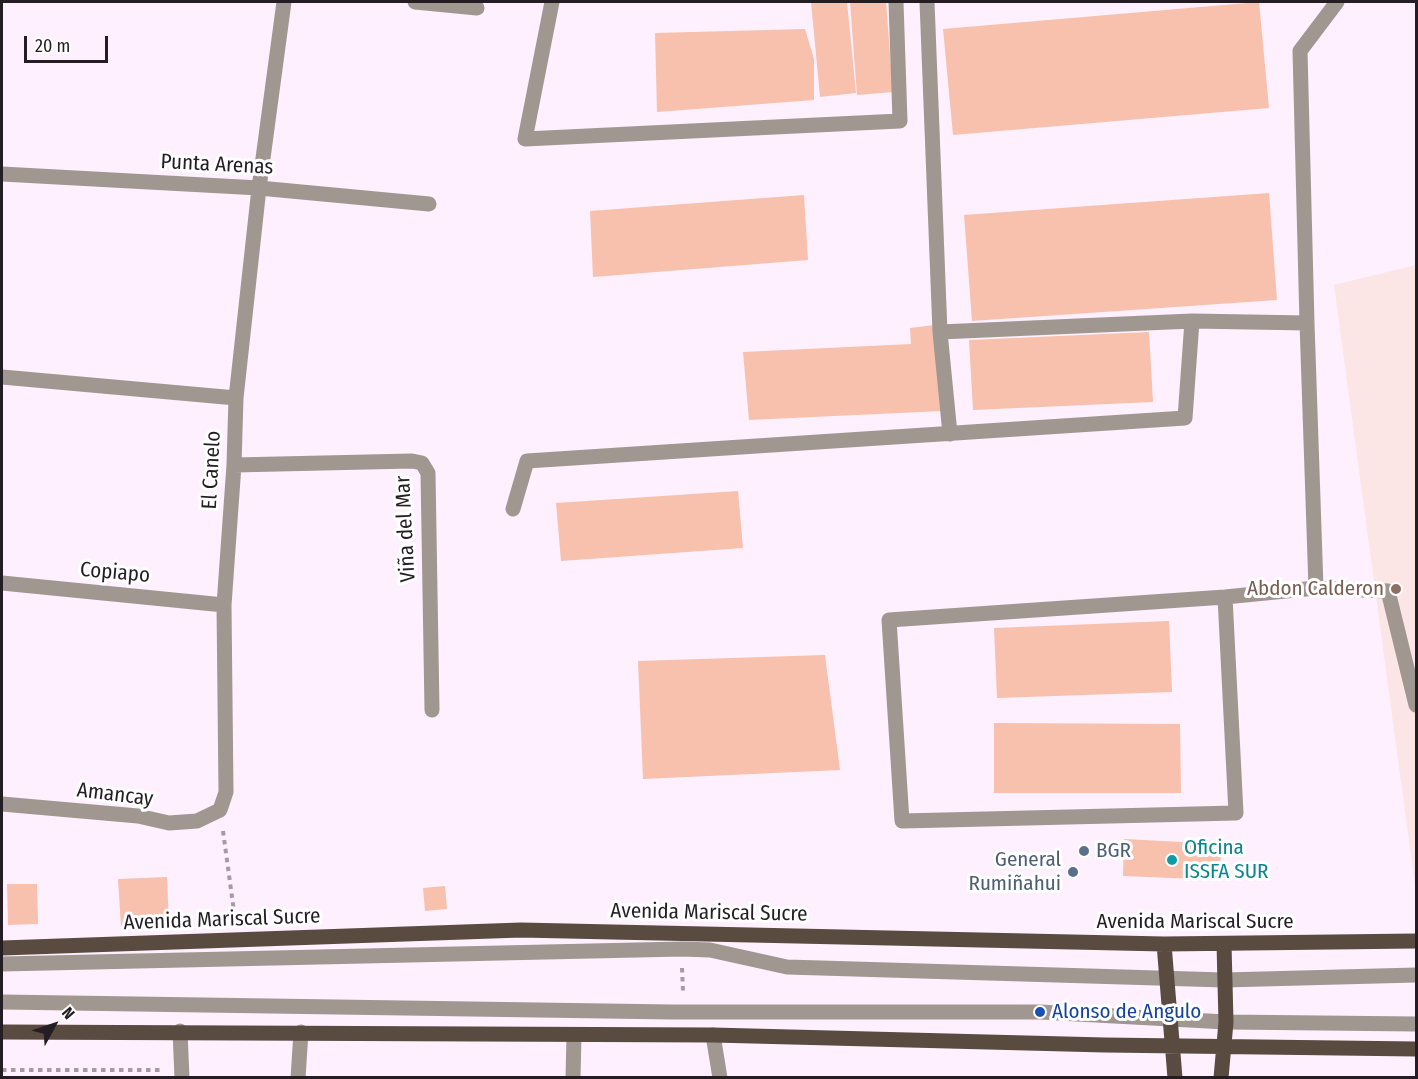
<!DOCTYPE html>
<meta charset="utf-8">
<style>
body{margin:0}
#map{position:relative;width:1418px;height:1079px;overflow:hidden;background:#fef0fe;font-family:"Fira Sans Condensed",sans-serif}
canvas{display:block}
.frame{position:absolute;inset:0;border:3px solid #241d23;pointer-events:none}
.north{position:absolute;left:24px;top:995px;width:60px;height:60px;-webkit-text-stroke:4px #fff;paint-order:stroke;rotate:50deg;font-size:16px;font-weight:700;line-height:24px;text-align:center;color:#241d23}
.north::after{content:'';display:block;margin:auto;width:21px;height:27px;background:#241d23;clip-path:polygon(50% 0,100% 100%,50% 72%,0 100%)}
.scale{position:absolute;left:24px;top:36px;width:84px;height:27px;box-sizing:border-box;border:3px solid #241d23;border-top:0;padding-left:8px;font-size:18px;line-height:21px;white-space:nowrap;color:#241d23;-webkit-text-stroke:4px #fff;paint-order:stroke}
</style>
<div id="map">
<canvas width="1418" height="1079"></canvas>
<div class="frame"></div>
<div class="north">N</div>
<div class="scale">20 m</div>
</div>
<script>
const ctx = document.querySelector('canvas').getContext('2d');
ctx.lineJoin = 'round';
function paint(path, color) {
  ctx.fillStyle = color;
  ctx.fill(path, 'evenodd');
}
function stroke(path, color, width, dash) {
  ctx.strokeStyle = color;
  ctx.lineWidth = width;
  ctx.lineCap = dash ? 'butt' : 'round';
  ctx.setLineDash(dash || []);
  ctx.stroke(path);
}
function write(font, color, halo, rows, align = 'center') {
  ctx.font = font + ' "Fira Sans Condensed",sans-serif';
  ctx.lineWidth = 6;
  ctx.setLineDash([]);
  ctx.textBaseline = 'middle';
  ctx.strokeStyle = halo;
  ctx.fillStyle = color;
  for (const [text, x, y, turn = 0] of rows) {
    ctx.save();
    ctx.translate(x, y);
    ctx.rotate((+turn || 0) * Math.PI / 180);
    ctx.textAlign = isNaN(turn) ? turn : align;
    if (halo) ctx.strokeText(text, 0, 0);
    ctx.fillText(text, 0, 0);
    ctx.restore();
  }
}
paint(new Path2D(`
 M1416,265V893L1334,285Z`), '#fbe5e5');
paint(new Path2D(`
 M811,2H847L856,93L820,97Z
 M850,2H886L893,92L857,95Z
 M1259,2L1269,108L953,135L943,29Z
 M805,29L814,59V100L657,112L655,33Z
 M1269,193L1277,300L972,321L964,215Z
 M804,195L808,260L593,277L590,211Z
 M935,325L942,411L749,420L743,352L911,344L910,328Z
 M1149,332L1153,402L973,410L969,340Z
 M738,491L743,548L561,561L556,503Z
 M1169,621L1172,692L997,698L994,628Z
 M825,655L840,770L643,779L638,661Z
 M994,723L1180,724L1181,793H994Z
 M1124,839L1221,844L1220,880L1123,876Z
 M167,877L169,925L121,927L118,879Z
 M7,884H37L38,924L8,925Z
 M445,886L447,909L425,911L423,888Z`), '#f7c1ad');
stroke(new Path2D(`
 M223,831L235,919
 M682,968L683,991
 M2,1070H160`), '#a69ba5', 4, [4.5, 4.5]);
stroke(new Path2D(`
 M415,2L477,8
 M552,2L525,139L900,121L896,2
 M927,2L940,332L950,434
 M2,174L259,188L429,204
 M940,332L1192,321
 M2,377L236,398
 M234,465L412,461L422,463L428,473L432,710
 M513,509L527,461L1185,418L1192,321L1307,323L1300,51L1337,2
 M2,583L224,605
 M1316,588L1388,591L1416,705
 M1225,597L1236,813L902,821L889,620L1225,597L1316,588L1307,323
 M2,804L138,816L169,823L197,821L220,810L226,792L224,605L234,465L236,398L259,188L284,2
 M2,964L682,949L710,950L787,967L1224,980L1416,975
 M2,1002L672,1012H1040L1226,1022L1416,1024
 M180,1031L182,1078
 M713,1035L720,1078
 M298,1078L301,1032
 M573,1078L574,1035`), '#a09791', 15);
stroke(new Path2D(`
 M1164,944L1175,1078
 M2,948L521,930L1164,944L1416,941
 M2,1032L713,1035L1105,1045L1416,1049
 M1221,1078L1226,1022L1224,944`), '#5a4b41', 15);
for (const [x, y, r, color] of [
 [1396,589,6,"#8d6e63"],
 [1084,851,6,"#5c6f8a"],
 [1172,860,6,"#0f9aa8"],
 [1073,872,6,"#5c6f8a"],
 [1040,1012,6,"#1a4fb4"]
]) {
  const dot = new Path2D();
  dot.arc(x, y, r, 0, 2 * Math.PI);
  ctx.fillStyle = color;
  ctx.fill(dot);
  stroke(dot, '#fff', 2);
}
write('21px', '#241d23', '#fff', [
 ["Punta Arenas",217,165,3],
 ["El Canelo",212,470,-87],
 ["Viña del Mar",406,529,-93],
 ["Copiapo",115,573,5],
 ["Amancay",115,795,7],
 ["Avenida Mariscal Sucre",709,913,1],
 ["Avenida Mariscal Sucre",222,920,-2],
 ["Avenida Mariscal Sucre",1195,922]
]);
write('21px', '#785e54', '#fff', [
 ["Abdon Calderon",1384,589]
], 'right');
write('21px', '#0d838f', '#fff', [
 ["Oficina",1184,848],
 ["ISSFA SUR",1184,872]
], 'left');
write('21px', '#4e5e75', '#fff', [
 ["BGR",1096,851],
 ["General",1061,860,"right"],
 ["Rumiñahui",1061,884,"right"]
], 'left');
write('21px', '#164399', '#fff', [
 ["Alonso de Angulo",1052,1012]
], 'left');
</script>
